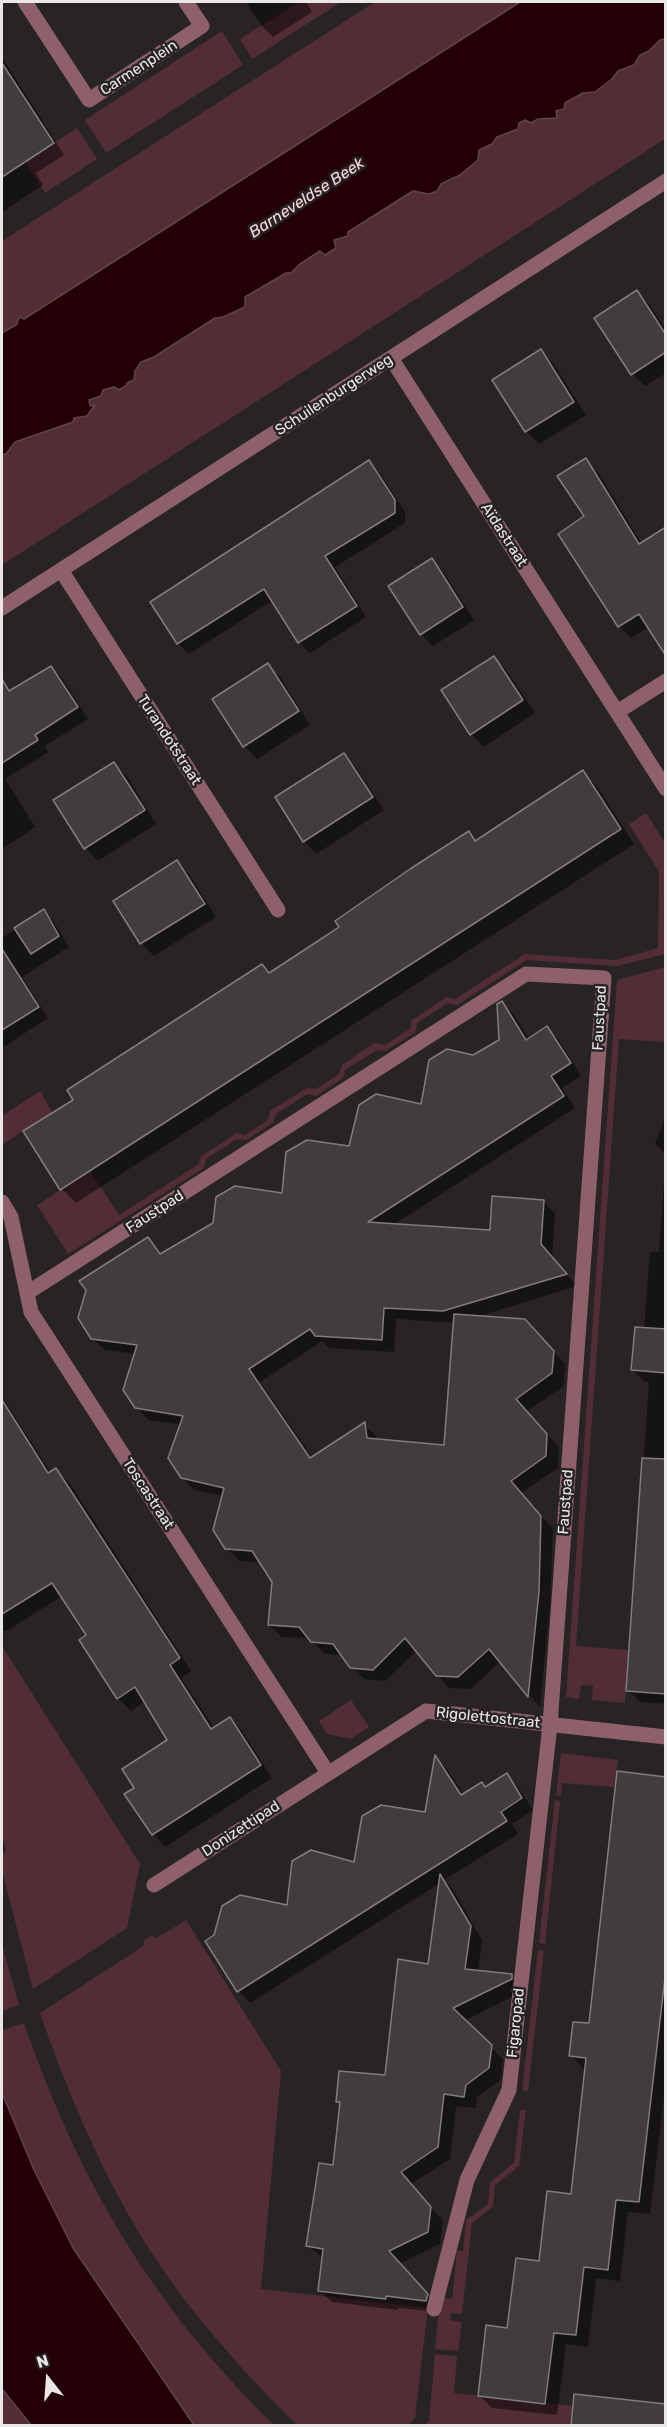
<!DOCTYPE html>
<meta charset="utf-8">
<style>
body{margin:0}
#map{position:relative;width:667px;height:2427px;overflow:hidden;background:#282425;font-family:Rubik,sans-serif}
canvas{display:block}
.frame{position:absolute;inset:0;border:3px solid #e9e7e7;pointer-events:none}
.north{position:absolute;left:18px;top:2349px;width:60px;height:60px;-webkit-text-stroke:4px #282425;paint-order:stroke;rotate:343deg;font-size:16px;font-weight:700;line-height:24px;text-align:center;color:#e9e7e7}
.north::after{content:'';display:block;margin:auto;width:21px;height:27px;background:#e9e7e7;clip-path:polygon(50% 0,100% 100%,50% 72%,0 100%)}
</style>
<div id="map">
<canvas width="667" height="2427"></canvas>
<div class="frame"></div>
<div class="north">N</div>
</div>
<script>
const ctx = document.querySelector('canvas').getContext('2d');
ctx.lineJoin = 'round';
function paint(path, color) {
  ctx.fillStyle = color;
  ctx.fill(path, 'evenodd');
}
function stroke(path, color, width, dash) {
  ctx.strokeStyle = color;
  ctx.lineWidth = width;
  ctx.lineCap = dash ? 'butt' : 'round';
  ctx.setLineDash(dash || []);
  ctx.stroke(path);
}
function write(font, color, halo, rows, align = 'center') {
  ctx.font = font + ' Rubik,sans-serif';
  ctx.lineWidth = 5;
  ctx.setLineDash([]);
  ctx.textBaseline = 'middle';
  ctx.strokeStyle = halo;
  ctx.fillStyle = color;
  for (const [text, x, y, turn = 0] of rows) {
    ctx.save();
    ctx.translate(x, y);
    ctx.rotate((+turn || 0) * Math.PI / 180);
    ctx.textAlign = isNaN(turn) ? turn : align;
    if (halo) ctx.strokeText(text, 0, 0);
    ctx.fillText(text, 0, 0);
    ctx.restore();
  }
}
paint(new Path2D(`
 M299,2H341L252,59L240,39Z
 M375,2H520L2,333V241Z
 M222,31L243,65L106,153L85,120Z
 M665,39V139L2,565V455L6,454L15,442L73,422L74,418L93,405L89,406L88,400L102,390L127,383L133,377L141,362L154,357L215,318L223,317L245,307V297L286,273L294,270L300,264L334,240L348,236V232L413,191L429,194L441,184L452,181L479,150L492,144L497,137L509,133L519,123L525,120L531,123L538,119L556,118V111L565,103L583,93L595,91L611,79L618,71L634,65L640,55L649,51L660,40Z
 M77,128L97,159L45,193L25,162Z
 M646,813L665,843V954L617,966L527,960L457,1005L448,1003L417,1023L415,1033L385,1051L377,1050L345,1070L343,1078L316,1096L307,1094L276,1114L273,1123L246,1140L237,1139L206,1159L204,1168L68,1254L37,1205L90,1171L119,1215L199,1164L201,1156L237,1133L245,1135L268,1120L270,1111L307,1088L316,1089L339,1074L342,1065L374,1043L385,1045L410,1029L412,1020L447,997L455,999L525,954L616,960L658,948L659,872L629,824Z
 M665,967V1042L619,1039L576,1646L628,1650L625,1703L592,1700L593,1686L581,1685L579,1699L566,1697L617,980Z
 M40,1091L52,1112L2,1145V1116Z
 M2,1646L140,1864L127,1928L33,1989L2,1871V1853L6,1852L2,1834Z
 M351,1700L369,1727L351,1739L327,1734L319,1721Z
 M561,1753L618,1760L614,1787L562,1783L561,1796L556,1795Z
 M555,1800L560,1801L545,1944L539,1943Z
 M186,1920L281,2071L261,2289L428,2308L415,2418L408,2425H297C241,2370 188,2310 146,2244C101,2172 68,2093 40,2013L145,1945L143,1941L152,1935L155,1939Z
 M2,1944L19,2005L2,2011Z
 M538,1950L544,1951L528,2091L522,2090Z
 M24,2023C79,2182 153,2307 274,2425H194L73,2248L34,2170L2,2093V2030Z
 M520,2110H526L519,2166L495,2185L493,2207L472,2223L462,2314L451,2313L450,2320L462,2322L458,2351L435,2349L440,2298L452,2299L457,2251H463L466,2220L488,2204L490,2182L514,2163Z
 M435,2354L457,2356L454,2393L573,2406L571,2425L424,2426L429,2421Z
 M2,2389L31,2425H2Z`), '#532d35');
const water = new Path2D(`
 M520,2H665V39L660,40L649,51L640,55L634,65L618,71L612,79L595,92L583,93L565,103L564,109L556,111L557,118L538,119L531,123L525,120L519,123L518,129L497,137L492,144L479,150L478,160L460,175L441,184L437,191L429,194L413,191L348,232V236L334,240L336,248L325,255L320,251L300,264L291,273H286L245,297V307L223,317L215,318L154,357L141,362L135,371L134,380L127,383V385L119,390L114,387L103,390L101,396L89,400L90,406L95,405L87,416L74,418L73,422L15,442L6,454L2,455V333L17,324L19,317L24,319Z
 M2,2093L34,2170L73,2248L194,2425H31L2,2389Z`);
paint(water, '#230008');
stroke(water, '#5e454b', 1.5);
paint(new Path2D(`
 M246,2H306L312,12L273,37L261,25Z
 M2,57L64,155L36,173L43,185L2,212Z
 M637,292L649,304L666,330V373L645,386L632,374Z
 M540,351L553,363L586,415L539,444L526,431L494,380Z
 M585,460L598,472L642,544L649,627L631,638L619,626L560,535L586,517Z
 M368,461L379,472L405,512V523L335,567L366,617L310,653L299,642L273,600L189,654L178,643L152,602Z
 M431,560L444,573L474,620L433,646L421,634Z
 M494,658L506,670L535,713L484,747L471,734Z
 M267,665L280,677L310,725L257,759L244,746L214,699Z
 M51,667L62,678L88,719L45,746L48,752L5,779L35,827L2,849V699Z
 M344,755L356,768L384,810L316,854L304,841Z
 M114,764L127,776L156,824L98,861L86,848L56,800Z
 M583,772L597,786L634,844L76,1203L62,1189L75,1100L262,966L270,974L341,927L469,833L477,841Z
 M176,862L189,874L216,917L154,956L142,944L115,901Z
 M43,911L54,922L69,947L22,977L48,1018L2,1048V938Z
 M502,1003L514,1015L529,1039L547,1028L559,1040L581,1076L562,1088L575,1108L393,1225L491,1231L543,1201L555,1213L552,1258L577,1286L477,1317L537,1333L565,1364L564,1386L527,1411L559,1447L558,1468L521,1493L553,1529L550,1605L540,1707L501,1661L471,1689L449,1688L417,1650L385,1681L364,1679L343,1655L325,1654L309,1638L281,1637L269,1624L273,1581L261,1562L239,1561L227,1548L224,1496L194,1490L182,1477L181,1425L149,1420L136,1407V1354L105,1350L92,1338L148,1239L162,1254L283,1195L350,1148L422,1105L473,1057L500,1040ZM396,1319L455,1323L446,1447L377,1441L376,1436L364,1424L313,1458L260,1382L322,1341L329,1348L394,1352Z
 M666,1115V1154L655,1144Z
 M666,1157V1704L640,1702L628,1690L649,1382H645L633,1370L644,1329L650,1252H659Z
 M2,1397L51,1473L56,1470L69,1482L191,1671L181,1678L214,1728L230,1719L242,1731L272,1778L165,1847L153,1834L136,1788L170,1740L145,1701L131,1711L118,1698L81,1640L89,1636L62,1596L5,1632L2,1628Z
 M436,1758L447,1769L464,1795L486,1788L506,1775L518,1787L533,1810L512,1824L518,1834L444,1880L452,1888L482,1940L478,1972L512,1976L524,1988L523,1991L464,2021L503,2059L501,2080L477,2097L476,2108L456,2106L450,2159L411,2184L443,2221L440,2244L399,2264L439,2308L438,2312L398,2308V2310L332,2302L320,2290L323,2258L308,2246L334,2167L341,2104L338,2101L386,2076L430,1965L440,1883L250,2003L239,1991L207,1942L288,1906L355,1864L426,1814Z
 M666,1778V2080L650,2214L628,2212L620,2281L596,2278L588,2347L566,2344L557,2415L492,2408L480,2396L508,2329L572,2195L586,2068H583L570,2055L590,2025Z`), '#0007');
const building = new Path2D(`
 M2,63L54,143L2,177Z
 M637,290L666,335V352L631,375L594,318Z
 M541,349L574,402L525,432L492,380Z
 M586,458L639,544L666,527V656L639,614L618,627L558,534L584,516L557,476Z
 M369,460L395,500V513L325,556L357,606L298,643L264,589L177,644L150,602Z
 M432,558L463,607L420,635L388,586Z
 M494,656L523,700L470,735L441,690Z
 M268,663L299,711L243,747L212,699Z
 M51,666L78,707L35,735L38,740L2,763V679L9,691Z
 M344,753L373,797L303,842L275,797Z
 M114,762L145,810L84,849L53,800Z
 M583,770L621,829L60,1190L23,1131L73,1100L67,1090L262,964L269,973L318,941L339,927L335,921L410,869L469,831L475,841Z
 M177,860L205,904L140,944L113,901Z
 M44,909L59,936L31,954L14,928Z
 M2,949L39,1007L2,1030Z
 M502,1001L526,1040L547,1026L571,1063L551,1076L564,1096L368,1222L490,1230L492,1196L544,1200L541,1244L567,1274L443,1311L384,1308L382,1340L315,1336L310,1329L249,1369L310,1458L365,1422L367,1438L444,1445L454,1314L525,1319L554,1351L552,1373L516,1399L547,1434L546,1456L511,1481L541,1516L539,1592L528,1697L489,1649L458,1677L436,1676L405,1638L373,1670L350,1668L333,1644L311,1642L299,1627L268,1625L272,1582L252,1551L225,1549L213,1530L224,1488L181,1478L168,1458L183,1416L135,1408L123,1390L137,1345L91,1339L78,1318L86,1290L79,1281L148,1237L160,1254L213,1223L216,1197L235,1186L282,1193L286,1152L307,1140L349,1146L359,1105L376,1094L421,1104L429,1060L447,1049L473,1055L499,1040L497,1004Z
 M635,1327L666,1329V1373L631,1370Z
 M2,1400L48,1473L56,1468L180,1658L170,1665L211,1729L230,1717L261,1765L152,1835L124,1794L134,1788L122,1769L167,1740L135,1687L117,1699L79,1640L86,1635L52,1583L2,1614Z
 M642,1458L666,1459V1694L626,1691Z
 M435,1755L461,1795L482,1782L485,1787L507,1773L522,1798L501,1812L507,1821L237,1992L205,1941L214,1935L222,1906L240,1895L287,1905L292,1861L311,1850L354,1862L362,1816L381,1805L425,1812Z
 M617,1771L666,1777V1969L639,2202L616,2200L608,2270L584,2267L576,2335L554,2333L545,2404L478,2396L486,2325L507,2328L516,2258L539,2261L547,2191L571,2194L586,2058L569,2056L573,2022L589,2023Z
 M440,1874L471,1926L465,1969L512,1974V1979L453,2008L492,2045L489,2068L466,2085L464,2097L444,2094L438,2147L401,2172L431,2207L428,2232L389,2251L428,2294L426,2301L386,2296V2299L318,2291L323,2249L306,2246L319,2163L333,2165L340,2102H336L339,2071L385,2075L398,1959L428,1964Z
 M574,2394L666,2404V2426H571Z`);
paint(building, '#413d3e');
stroke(building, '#817c7d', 1.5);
stroke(new Path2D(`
 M25,2L89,100L202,26L186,2
 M391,358L666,789
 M61,570L278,910
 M2,608L666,181
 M617,712L666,681
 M2,1202L11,1217L31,1312L328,1773
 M27,1293L526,974L604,978L550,1725L509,2090L467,2180L434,2309
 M154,1885L426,1711L666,1737`), '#8e616a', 15);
write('15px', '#e9e7e7', '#282425', [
 ["Carmenplein",139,68,-33],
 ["Schuilenburgerweg",334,395,-33],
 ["Aïdastraat",504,535,57],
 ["Turandotstraat",169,740,57],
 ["Faustpad",600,1018,-87],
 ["Faustpad",155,1212,-33],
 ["Toscastraat",148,1494,57],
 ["Faustpad",566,1502,-86],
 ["Rigolettostraat",488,1718,6],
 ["Donizettipad",241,1829,-33],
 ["Figaropad",516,2023,-84]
]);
write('italic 16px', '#fbd6dd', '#282425', [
 ["Barneveldse Beek",307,198,-33]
]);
</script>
